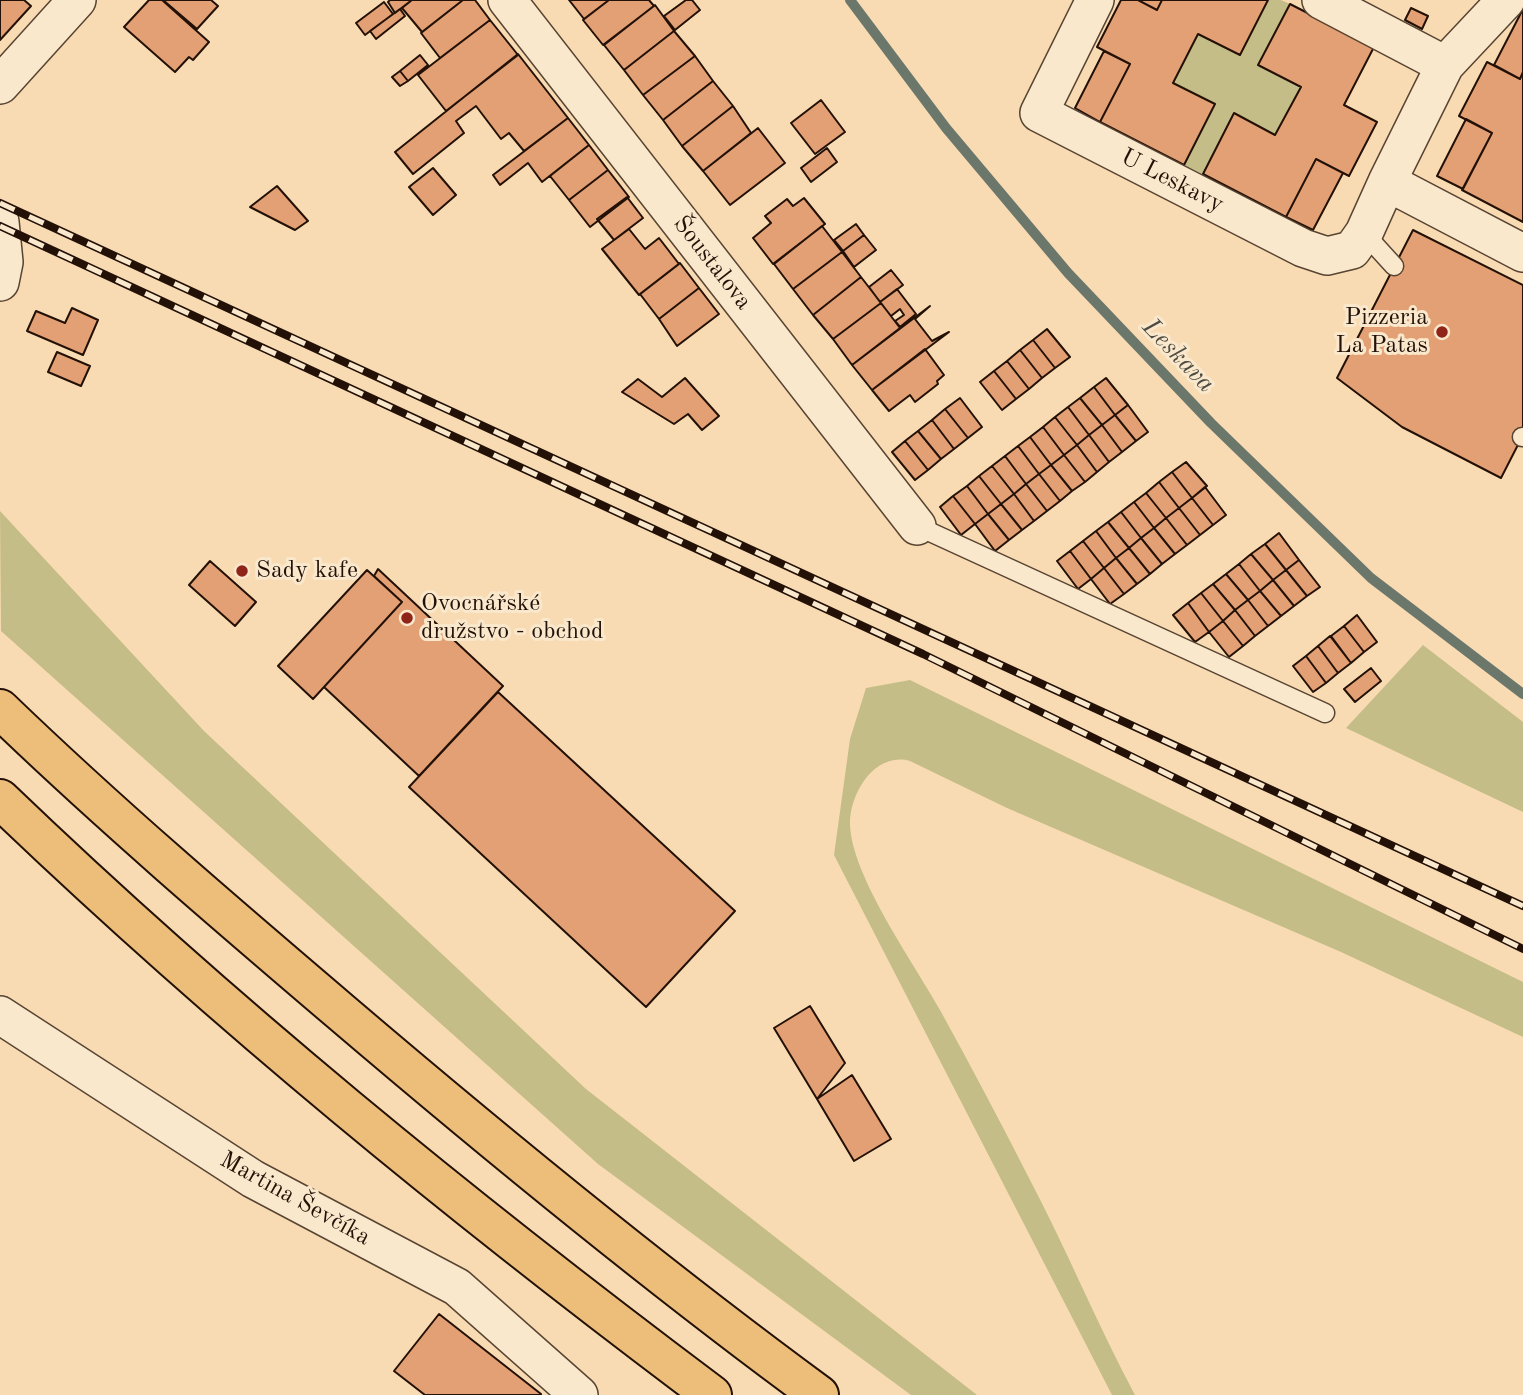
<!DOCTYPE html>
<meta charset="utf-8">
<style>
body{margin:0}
canvas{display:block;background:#f8dbb2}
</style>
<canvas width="1523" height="1395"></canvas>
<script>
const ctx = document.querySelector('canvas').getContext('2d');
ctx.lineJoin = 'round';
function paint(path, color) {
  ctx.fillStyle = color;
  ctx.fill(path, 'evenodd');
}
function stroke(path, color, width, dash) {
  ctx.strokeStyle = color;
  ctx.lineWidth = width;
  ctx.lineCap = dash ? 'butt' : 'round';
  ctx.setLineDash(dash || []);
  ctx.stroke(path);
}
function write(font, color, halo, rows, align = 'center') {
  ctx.font = font + ' "Old Standard TT",serif';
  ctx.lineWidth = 6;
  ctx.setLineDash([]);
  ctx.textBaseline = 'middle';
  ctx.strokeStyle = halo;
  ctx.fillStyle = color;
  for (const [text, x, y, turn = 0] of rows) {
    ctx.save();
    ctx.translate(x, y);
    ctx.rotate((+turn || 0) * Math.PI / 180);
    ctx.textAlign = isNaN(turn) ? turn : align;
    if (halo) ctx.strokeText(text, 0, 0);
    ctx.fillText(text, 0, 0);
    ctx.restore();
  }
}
paint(new Path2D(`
 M1268,0H1281L1290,4L1258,65L1301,87L1275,135L1234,114L1203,174L1184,165L1215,104L1173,83L1198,34L1240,55Z
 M0,511L204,731L586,1089L977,1395H911L598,1164L1,631Z
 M1423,645L1523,722V812L1346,728Z
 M910,680L1523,982V1037L1341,952L1007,808L910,761C875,751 849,794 850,825C852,877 914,963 940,1010C971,1066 1001,1123 1030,1180C1067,1250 1097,1324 1135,1395H1112L834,855L850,739L866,688Z`), '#c5bd87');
stroke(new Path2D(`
 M850,0L946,128L1068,273L1211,423L1371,578L1523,694`), '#6c776c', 10);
const building = new Path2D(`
 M0,0H24L31,6L0,40Z
 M149,0H162L209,42L193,60L189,57L175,72L124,27Z
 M163,0H211L218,6L197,29Z
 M390,0H412L395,13L388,2Z
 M412,0H463L422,32L402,8Z
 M463,0H475L490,20L440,58L421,33Z
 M569,0H609L584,19Z
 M609,0H649L654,6L603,45L583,20Z
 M686,0H692L700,10L675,30L664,16Z
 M1121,0H1138L1157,10L1162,0H1268L1240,55L1198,34L1173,83L1215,104L1184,165L1100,122L1130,64L1097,47Z
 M1138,0H1162L1157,10Z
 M384,2L393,14L365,35L356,23Z
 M1290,4L1374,47L1344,105L1377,122L1349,176L1316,159L1286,217L1203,174L1234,113L1275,135L1301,87L1258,65Z
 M655,5L674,31L624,70L604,45Z
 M1411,8L1428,16L1422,29L1405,20Z
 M400,9L405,16L376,39L370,31Z
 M1523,9V72L1520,79L1494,65Z
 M490,20L518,55L446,111L418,75Z
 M674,31L695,56L643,95L624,70Z
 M1104,51L1130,64L1100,122L1075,108Z
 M518,54L568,118L524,151L509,133L501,139L476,106L456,121L464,133L413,174L395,152Z
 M420,55L428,65L408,81L400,71Z
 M695,56L713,81L663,120L643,95Z
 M1487,62L1520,79L1523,72V222L1462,190L1492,133L1459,116Z
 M400,71L408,81L400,86L392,77Z
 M713,81L733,106L682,146L663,120Z
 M821,100L845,132L815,154L791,123Z
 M733,106L751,133L703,171L682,146Z
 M568,118L589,145L542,182L528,163L500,185L493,175Z
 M1466,119L1492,133L1463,189L1437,176Z
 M758,128L785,163L730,205L703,171Z
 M589,145L608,170L569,200L550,176Z
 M827,148L837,162L811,182L801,168Z
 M1316,159L1343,173L1313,230L1286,217Z
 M433,168L456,195L433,215L409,187Z
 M608,170L629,197L590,227L569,200Z
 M277,186L308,221L295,230L250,207Z
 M627,197L643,218L614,240L597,219Z
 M804,198L825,224L773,264L753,238L771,223L765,216L787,199L793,206Z
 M856,224L864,235L843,251L834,240Z
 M822,226L842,252L793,289L774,264Z
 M629,229L645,249L659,238L679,264L639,295L602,249Z
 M1413,230L1523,285V435L1501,478L1402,427L1337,378Z
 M864,235L876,250L854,267L843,251Z
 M842,252L861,277L813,315L793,289Z
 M680,263L699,288L659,319L640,294Z
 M891,270L903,285L880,302L869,287Z
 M861,277L881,303L833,339L813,315Z
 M699,288L719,314L677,346L659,319Z
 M897,289L916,314L900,327L895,321L904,315L900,309L891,316L880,302Z
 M881,303L900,328L852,365L833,339Z
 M930,306L915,319L932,341L949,332L872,390L852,365Z
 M72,308L98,320L83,355L27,331L36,311L65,323Z
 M1047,329L1070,357L1055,368L1033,340Z
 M1033,340L1055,368L1042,378L1020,350Z
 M925,349L944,375L937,381L938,384L915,402L910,395L889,411L872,390Z
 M1020,350L1042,378L1029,389L1007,361Z
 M57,352L90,366L81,386L48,372Z
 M1007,361L1029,389L1016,399L994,371Z
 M994,371L1016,399L1002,410L980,382Z
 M685,378L719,416L702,430L688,414L674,424L622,392L638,379L662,397Z
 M1106,378L1128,405L1115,415L1094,387Z
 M1094,387L1115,415L1102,425L1080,398Z
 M960,398L982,427L968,438L945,409Z
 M1080,398L1102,425L1089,435L1068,407Z
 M1128,405L1148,432L1136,441L1115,415Z
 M1068,407L1089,435L1077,445L1055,417Z
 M945,409L968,438L954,449L932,420Z
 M1115,415L1136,441L1122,452L1102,425Z
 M1055,417L1077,445L1064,455L1043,427Z
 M932,420L954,449L941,459L918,431Z
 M1102,425L1122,452L1109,462L1089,435Z
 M1043,427L1064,455L1051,465L1030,437Z
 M918,431L941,459L928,470L905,441Z
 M1089,435L1109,462L1097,472L1077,445Z
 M1030,437L1051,465L1039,474L1018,446Z
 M905,441L928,470L915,480L892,452Z
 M1077,445L1097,472L1085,482L1064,455Z
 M1018,446L1039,474L1026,484L1005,456Z
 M1064,455L1085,482L1072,491L1051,465Z
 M1005,456L1026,484L1014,494L992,466Z
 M1186,462L1207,486L1192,498L1172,472Z
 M1051,465L1072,491L1060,501L1039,474Z
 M992,466L1014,494L1001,504L979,476Z
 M1172,472L1192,498L1179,508L1159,482Z
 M1039,474L1060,501L1047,511L1026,484Z
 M979,476L1001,504L988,514L967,486Z
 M1159,482L1179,508L1166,518L1146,493Z
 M1026,484L1047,511L1034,521L1014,494Z
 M967,486L988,514L975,524L953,496Z
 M1205,487L1226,515L1213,525L1192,498Z
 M1146,493L1166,518L1154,528L1134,502Z
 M1014,494L1034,521L1022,530L1001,504Z
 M953,496L975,524L961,535L940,507Z
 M1192,498L1213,525L1200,535L1179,508Z
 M1134,502L1154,528L1141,538L1121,512Z
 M1001,504L1022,530L1009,540L988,514Z
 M1179,508L1200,535L1187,545L1166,518Z
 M1121,512L1141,538L1129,548L1108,522Z
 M988,514L1009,540L995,551L975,524Z
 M1166,518L1187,545L1175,554L1154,528Z
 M1108,522L1129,548L1116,558L1096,531Z
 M1154,528L1175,554L1162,564L1141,538Z
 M1096,531L1116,558L1104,568L1083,541Z
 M1279,533L1299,560L1286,570L1265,544Z
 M1141,538L1162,564L1150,574L1129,548Z
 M1083,541L1104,568L1091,579L1070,551Z
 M1265,544L1286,570L1273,580L1251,554Z
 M1129,548L1150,574L1137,584L1116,558Z
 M1070,551L1091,579L1078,589L1057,561Z
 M1251,554L1273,580L1260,591L1239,564Z
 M1116,558L1137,584L1124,594L1104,568Z
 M1299,560L1320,587L1307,596L1286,570Z
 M210,561L256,602L235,626L189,585Z
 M1239,564L1260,591L1248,600L1226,574Z
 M1104,568L1124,594L1110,604L1091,579Z
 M378,569L503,686L419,776L324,687L402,602L374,576Z
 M367,570L402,602L313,699L278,666Z
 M1286,570L1307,596L1294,606L1273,580Z
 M1226,574L1248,600L1235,610L1213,584Z
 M1273,580L1294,606L1281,616L1260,591Z
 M1213,584L1235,610L1223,621L1201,593Z
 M1260,591L1281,616L1268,626L1248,600Z
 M1201,593L1223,621L1209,632L1188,603Z
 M1248,600L1268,626L1255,636L1235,610Z
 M1188,603L1209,632L1195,642L1173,615Z
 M1235,610L1255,636L1243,646L1223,621Z
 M1357,615L1377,642L1364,652L1344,626Z
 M1223,621L1243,646L1229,657L1209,632Z
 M1344,626L1364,652L1351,663L1331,636Z
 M1330,636L1351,663L1338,673L1318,646Z
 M1318,646L1338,673L1326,683L1306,656Z
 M1306,656L1326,683L1313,692L1293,666Z
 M1371,668L1381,681L1355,702L1344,689Z
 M498,692L735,911L646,1007L409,787Z
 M810,1006L845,1063L817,1099L774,1028Z
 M852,1075L891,1139L854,1161L817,1099Z
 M439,1314L541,1394V1395H425L394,1371Z`);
paint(building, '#e3a074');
stroke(building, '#231107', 2);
const service = new Path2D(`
 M1364,233L1394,266
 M1522,437H1523
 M917,526L1325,713`);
const minor = new Path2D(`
 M507,0L917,526
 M1095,0L1039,113L1303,248L1327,256L1352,250L1364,233L1387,182L1523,253
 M1321,0L1445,65
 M0,85L77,0
 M1387,182L1445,65L1506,0
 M0,222L4,262L0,282
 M0,1015L253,1179L457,1287L579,1395`);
const motorway = new Path2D(`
 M0,709C109,814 226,914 341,1012C497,1145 654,1274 819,1395
 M0,799C224,1014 464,1209 712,1395`);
stroke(service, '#584432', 21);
stroke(minor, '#584432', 40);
stroke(motorway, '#231107', 42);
stroke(service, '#fae8cd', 18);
stroke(minor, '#fae8cd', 37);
stroke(motorway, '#ecbe79', 38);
const rail = new Path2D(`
 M0,203L1523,906
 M0,226L923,654L1523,949`);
stroke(rail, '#231107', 8);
stroke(rail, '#fae8cd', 5, [16]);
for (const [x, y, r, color] of [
 [1442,332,7,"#8f2418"],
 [242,571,7,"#8f2418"],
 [407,618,7,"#8f2418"]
]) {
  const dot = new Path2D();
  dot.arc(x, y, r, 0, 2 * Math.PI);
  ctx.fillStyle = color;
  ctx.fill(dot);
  stroke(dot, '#fae8cd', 2.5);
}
write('24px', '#231107', '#fae8cd', [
 ["U Leskavy",1172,181,27],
 ["Šoustalova",712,263,52],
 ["Martina Ševčíka",295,1199,29]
]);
write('24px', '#231107', '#fae8cd', [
 ["Pizzeria",1428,318,"right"],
 ["La Patas",1428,346,"right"],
 ["Sady kafe",256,571],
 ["Ovocnářské",421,604],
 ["družstvo - obchod",421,632]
], 'left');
write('italic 26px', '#4e4c42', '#fae8cd', [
 ["Leskava",1178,356,46]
]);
</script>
